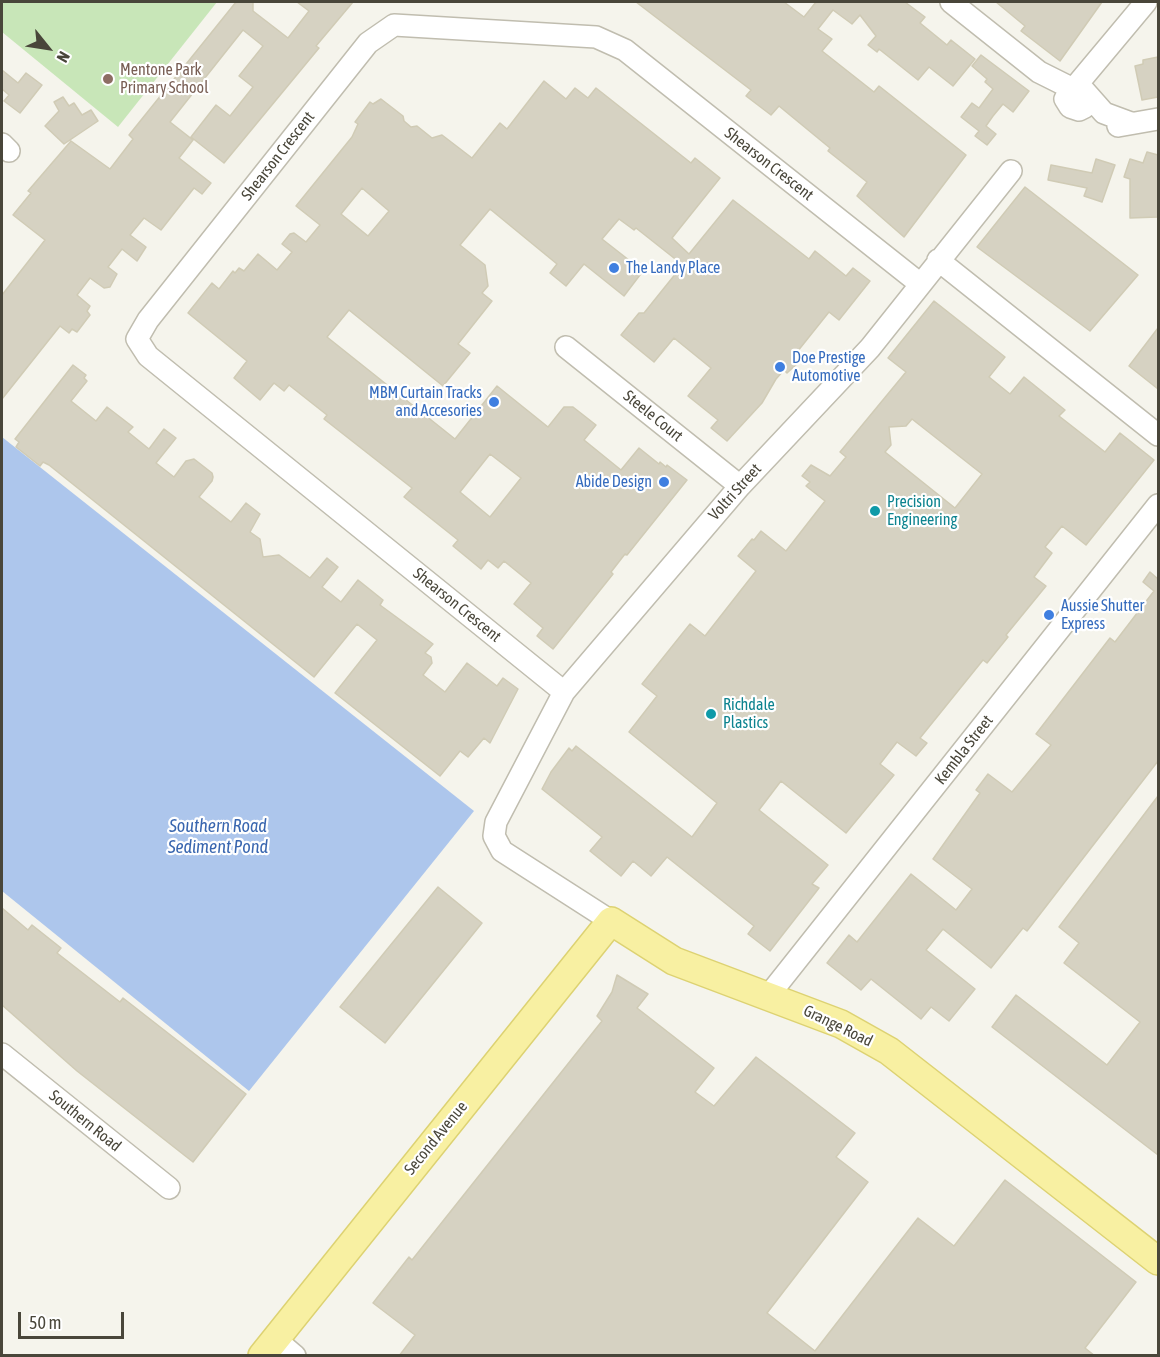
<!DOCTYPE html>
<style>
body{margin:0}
#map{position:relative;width:1160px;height:1357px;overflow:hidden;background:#f5f4ec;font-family:"Asap Condensed",sans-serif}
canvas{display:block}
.frame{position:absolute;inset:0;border:3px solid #49463a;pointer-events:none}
.north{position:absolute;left:18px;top:18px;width:60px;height:60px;-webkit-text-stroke:4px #fff;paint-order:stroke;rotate:120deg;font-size:16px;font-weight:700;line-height:24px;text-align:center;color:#49463a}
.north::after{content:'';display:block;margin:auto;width:21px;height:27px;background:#49463a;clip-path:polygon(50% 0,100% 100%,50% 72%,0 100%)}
.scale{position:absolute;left:18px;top:1312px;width:106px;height:27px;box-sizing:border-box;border:3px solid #49463a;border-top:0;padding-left:8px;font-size:18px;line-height:21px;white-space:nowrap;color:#49463a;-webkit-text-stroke:4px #fff;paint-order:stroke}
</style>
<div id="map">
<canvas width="1160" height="1357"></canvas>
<div class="frame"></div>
<div class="north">N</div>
<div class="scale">50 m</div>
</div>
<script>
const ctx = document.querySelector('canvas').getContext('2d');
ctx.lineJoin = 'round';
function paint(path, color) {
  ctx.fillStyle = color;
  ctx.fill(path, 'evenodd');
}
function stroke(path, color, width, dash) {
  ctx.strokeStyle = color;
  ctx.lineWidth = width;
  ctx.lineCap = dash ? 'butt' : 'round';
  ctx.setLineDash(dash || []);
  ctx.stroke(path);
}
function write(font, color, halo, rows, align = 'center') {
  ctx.font = font + ' "Asap Condensed",sans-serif';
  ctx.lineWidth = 4.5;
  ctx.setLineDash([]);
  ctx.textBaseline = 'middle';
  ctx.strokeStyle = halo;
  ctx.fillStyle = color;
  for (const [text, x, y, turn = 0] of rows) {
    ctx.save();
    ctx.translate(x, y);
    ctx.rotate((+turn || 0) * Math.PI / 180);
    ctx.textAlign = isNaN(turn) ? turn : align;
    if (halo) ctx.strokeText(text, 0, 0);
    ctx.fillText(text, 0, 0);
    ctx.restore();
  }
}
paint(new Path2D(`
 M2,2H217L118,127L2,32Z`), '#c8e6b8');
paint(new Path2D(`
 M2,437L474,811L249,1091L2,891Z`), '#adc6ec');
const building = new Path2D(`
 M236,2H253V11L288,38L309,11L297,2H353L316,46L319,48L224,163L191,137L216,105L230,116L253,87L239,76L263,46L243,30L170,122L193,140L179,158L211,183L202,194L194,188L161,230L144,218L130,235L146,247L137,261L122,249L108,267L117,274L110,287L104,288L90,278L77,295L90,306L87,311L90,315L77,332L72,329L69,333L60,326L2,399V295L45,240L13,215L31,193L28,191L71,141L110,169L133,139L129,135Z
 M636,2H784L804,17L816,2H905L925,17L920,23L947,45L951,40L975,59L953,86L929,67L918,80L879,49L877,52L868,45L876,36L860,15L852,24L833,10L818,29L832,39L822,51L874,92L879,86L966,155L904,237L857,196L867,182L828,151L830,148L779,106L771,115L746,96L751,90Z
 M996,2H1102L1060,61L1021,31L1025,26Z
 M981,55L1029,91L1013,112L1003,104L993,116L986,126L996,134L987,145L975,136L979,131L961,117L972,103L979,108L993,89L985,82L987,79L972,66Z
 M1158,57V97L1142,100L1135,66L1143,64V60Z
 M2,70L18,83L26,73L42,85L20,113L4,101L9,95L2,89Z
 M544,81L566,99L575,88L588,98L596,88L691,163L695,158L720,178L672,238L689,254L733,200L809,259L815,251L846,276L853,268L870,281L839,320L829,312L793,357L798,363L787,373L784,370L776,379L762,403L727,441L711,428L718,420L688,396L711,368L674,338L654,362L621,335L639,313H644L681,267L677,264L679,262L636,228L634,230L619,219L602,239L643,271L624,296L584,264L566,286L550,273L557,264L490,209L460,245L485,265L488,286L482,293L492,301L458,344L470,353L443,386L349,310L327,337L455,439L497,386L548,427L564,407H573L596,425L584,440L621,470L639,448L659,464L660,462L666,467L667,465L687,480L627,555L625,554L611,572L613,574L553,649L537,636L543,628L514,604L531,583L504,561L498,568L488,560L481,569L453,546L458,540L404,497L412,488L324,419L327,415L289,385L284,391L274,383L260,400L234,378L247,361L188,313L212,283L219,289L233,271L235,273L239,268L244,271L258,254L277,270L292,252L282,244L290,234L294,233L306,242L320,225L296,206L352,137L358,124L355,122L370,102L373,104L381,99L403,116L404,121L411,127L417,126L432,138L442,135L472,158L500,123L507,129ZM362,188L389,211L368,236L341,214ZM490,454L521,478L490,517L460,492Z
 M63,97L69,106L74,103L82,115L91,110L98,121L64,144L45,126L59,111L54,102Z
 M1147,152L1158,155V217L1130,218V179L1124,177L1130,159L1143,163Z
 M1096,159L1115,165L1102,202L1084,196L1087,188L1048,180L1051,165L1092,173Z
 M1025,187L1138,275L1090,331L977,247Z
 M934,301L1005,357L989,377L1010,394L1024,377L1065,410L1059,416L1105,452L1120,433L1154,460L1086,545L1062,526L1045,547L1052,553L1034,577L1046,586L1006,635L1008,637L987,663L983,660L920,738L927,743L916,756L897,742L880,764L894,775L846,833L781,781L759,810L828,865L812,884L819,888L770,951L748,934L754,926L667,857L651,876L633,861L621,876L590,851L602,837L542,789L551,772L569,748L572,751L576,746L692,837L717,803L629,732L657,696L642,684L690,624L705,636L756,571L738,556L752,539L754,540L761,531L786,551L825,501L806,486L810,482L802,476L811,465L830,476L846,457L840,452L906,372L888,358ZM912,419L982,474L955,508L885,452L891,445L889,427L906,426Z
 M1158,328V389L1129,366Z
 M73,365L86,375L84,378L87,381L71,401L96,421L107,407L133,427L128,432L149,449L164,429L176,438L156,463L174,477L186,461L194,459L212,473L213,477L212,481L199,497L231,522L246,503L260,514L250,532L260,539L263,557L279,555L310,578L327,558L338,567L322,587L341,602L358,580L383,600L380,605L433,644L425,653L431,657L432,663L423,675L445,692L467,663L497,686L503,678L518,689L490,743L484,738L468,757L460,751L440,776L335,693L377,640L357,624L314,677L49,465L43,462L40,466L16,447L19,442L15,439Z
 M1150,572L1158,579V761L1027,931L1023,928L991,968L943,929L926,950L975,989L949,1021L931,1007L921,1019L871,979L861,990L827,963L849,935L857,942L911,874L956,910L972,889L933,859L980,793L976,790L988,774L1012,792L1051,745L1036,734L1110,638L1115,642L1154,591L1143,582Z
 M1158,796V1155L992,1027L1016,995L1107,1065L1140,1022L1064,963L1079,943L1059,927Z
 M438,887L482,923L385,1043L340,1007Z
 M2,908L28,930L32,925L61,948L57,953L120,1002L123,998L246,1094L193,1162L77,1071L2,1005Z
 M617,975L648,994L637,1008L714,1068L695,1092L714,1106L756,1057L855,1133L836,1157L868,1182L767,1313L815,1351L918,1218L954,1246L1005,1180L1136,1282L1085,1348L1095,1356H399L415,1335L373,1303L409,1257L412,1260L602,1021L597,1016L612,992Z`);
paint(building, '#d6d2c2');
stroke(building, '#d0cbb5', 1.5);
const minor = new Path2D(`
 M951,2L1039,72L1071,88
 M1075,87L1146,2
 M1089,98L1085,107L1079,110L1070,107L1065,99L1071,88L1081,87L1104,113L1131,123
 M1118,126L1158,119
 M2,144L9,151
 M938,260L1158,435
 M566,347L740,486
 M564,692L148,356L137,339L148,320L368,43L394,25L596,37L625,50L919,283
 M611,921L502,851L494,836L496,822L564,692L740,486L870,348L1011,171
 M769,995L1158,505
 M2,1054L169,1188
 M275,1339L295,1356`);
const major = new Path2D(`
 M262,1356L611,921L674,961L841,1024L889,1051L1158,1261`);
stroke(minor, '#c0bdaf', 24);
stroke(major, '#ddd272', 30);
stroke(minor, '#fff', 21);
stroke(major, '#f8f0a2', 27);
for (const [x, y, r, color] of [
 [108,79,6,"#8d6e63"],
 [614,268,6,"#3f7fe0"],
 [780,367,6,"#3f7fe0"],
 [494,402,6,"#3f7fe0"],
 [664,482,6,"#3f7fe0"],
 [875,511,6,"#0f9aa8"],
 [1049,615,6,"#3f7fe0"],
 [711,714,6,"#0f9aa8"]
]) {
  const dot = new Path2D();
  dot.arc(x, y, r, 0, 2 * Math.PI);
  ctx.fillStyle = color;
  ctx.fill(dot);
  stroke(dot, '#fff', 2);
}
write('16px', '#785e54', '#fff', [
 ["Mentone Park",120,70],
 ["Primary School",120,88]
], 'left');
write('16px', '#49463a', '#fff', [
 ["Shearson Crescent",278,156,-52],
 ["Shearson Crescent",769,164,38],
 ["Steele Court",653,416,39],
 ["Voltri Street",735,492,-48],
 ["Shearson Crescent",457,605,39],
 ["Kembla Street",964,750,-52],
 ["Grange Road",838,1026,26],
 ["Southern Road",85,1121,39],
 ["Second Avenue",436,1138,-51]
]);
write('16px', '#366cbe', '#fff', [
 ["The Landy Place",626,268],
 ["Doe Prestige",792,358],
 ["Automotive",792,376],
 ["MBM Curtain Tracks",482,393,"right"],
 ["and Accesories",482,411,"right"],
 ["Abide Design",652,482,"right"],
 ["Aussie Shutter",1061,606],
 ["Express",1061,624]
], 'left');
write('16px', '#0d838f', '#fff', [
 ["Precision",887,502],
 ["Engineering",887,520],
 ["Richdale",723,705],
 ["Plastics",723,723]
], 'left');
write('italic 18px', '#3966af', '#fff', [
 ["Southern Road",218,826],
 ["Sediment Pond",218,847]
]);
</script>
